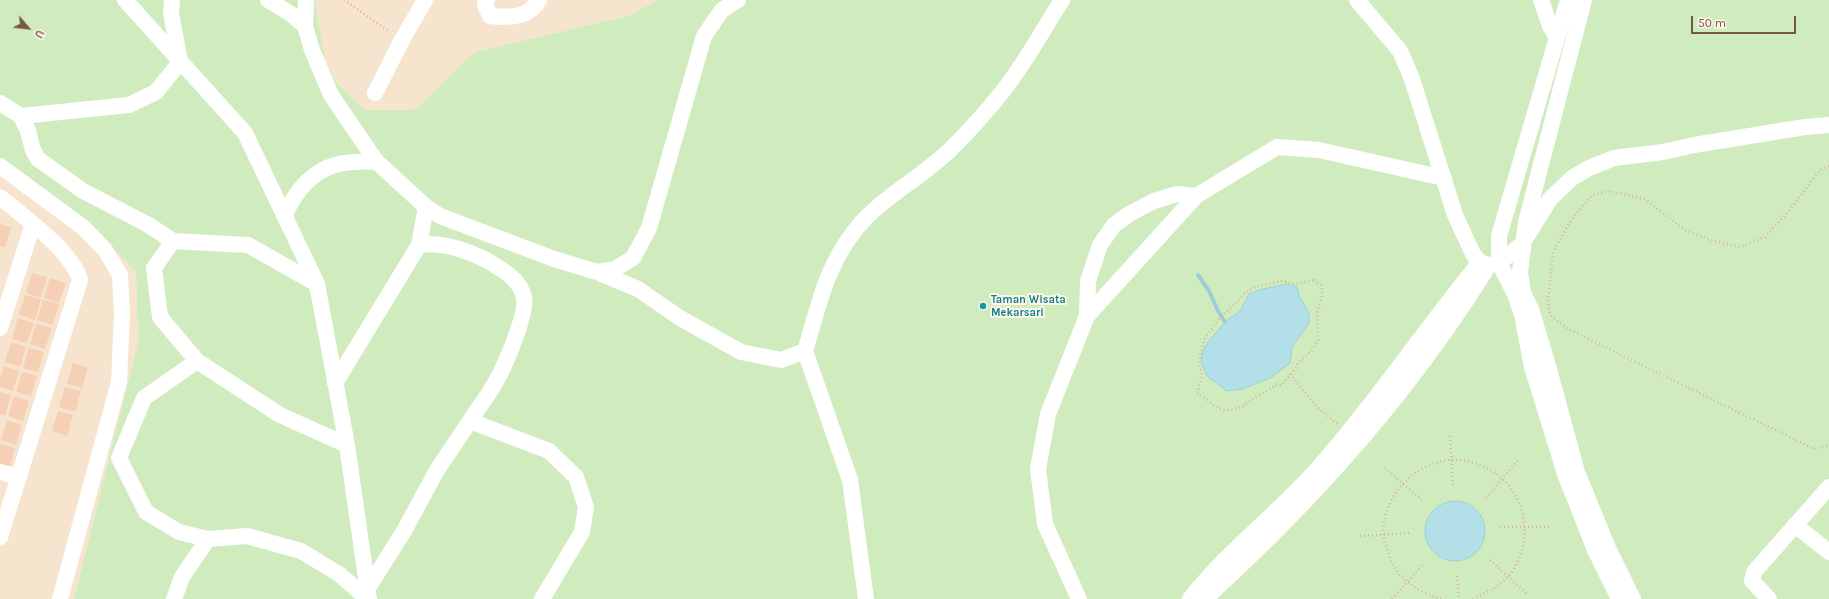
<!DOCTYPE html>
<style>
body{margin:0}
#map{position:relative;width:1829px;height:599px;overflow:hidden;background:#fef3e0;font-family:Karla,sans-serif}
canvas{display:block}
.north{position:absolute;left:8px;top:8px;width:40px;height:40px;-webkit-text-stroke:3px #fff6e8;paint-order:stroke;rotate:118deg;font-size:11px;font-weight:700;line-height:16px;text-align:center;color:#765845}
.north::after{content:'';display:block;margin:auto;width:14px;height:18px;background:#765845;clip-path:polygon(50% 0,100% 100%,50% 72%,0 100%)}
.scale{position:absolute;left:1691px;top:16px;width:105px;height:18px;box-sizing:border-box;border:2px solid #765845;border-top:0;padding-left:5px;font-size:12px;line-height:14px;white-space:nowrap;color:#765845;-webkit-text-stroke:3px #fff6e8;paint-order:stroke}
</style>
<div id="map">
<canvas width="1829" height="599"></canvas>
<div class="north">U</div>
<div class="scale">50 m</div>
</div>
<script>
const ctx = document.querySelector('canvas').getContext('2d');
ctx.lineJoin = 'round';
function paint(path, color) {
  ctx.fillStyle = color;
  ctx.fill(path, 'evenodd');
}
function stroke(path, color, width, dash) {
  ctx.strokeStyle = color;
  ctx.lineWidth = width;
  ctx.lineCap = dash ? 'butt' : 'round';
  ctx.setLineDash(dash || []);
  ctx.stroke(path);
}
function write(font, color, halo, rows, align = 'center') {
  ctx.font = font + ' Karla,sans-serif';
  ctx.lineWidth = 4;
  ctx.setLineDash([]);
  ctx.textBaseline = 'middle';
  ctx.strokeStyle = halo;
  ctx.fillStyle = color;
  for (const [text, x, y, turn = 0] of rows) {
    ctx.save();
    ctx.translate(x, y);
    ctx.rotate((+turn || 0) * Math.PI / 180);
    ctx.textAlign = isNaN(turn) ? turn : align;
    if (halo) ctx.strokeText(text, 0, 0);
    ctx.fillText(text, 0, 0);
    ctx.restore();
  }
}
paint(new Path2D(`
 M315,0H658L628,16L474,52L415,110H365L336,82L325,61Z
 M0,167L83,220L136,270L138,342L74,599H0Z`), '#f6e4ce');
paint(new Path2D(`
 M0,0H315L325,61L336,82L365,110H415L474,52L628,16L658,0H1829V599H74L138,342L136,271L83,220L0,167Z`), '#d0ecbe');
const water = new Path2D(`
 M1288,284L1297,287L1299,296L1309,313V323L1292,347L1290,363L1272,377L1242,389L1227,391L1207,376L1201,361L1203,351L1208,342L1225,322L1240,311L1249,294L1259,290Z
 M1425 531a30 30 0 1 1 60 0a30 30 0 1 1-60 0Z`);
paint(water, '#b3e0e8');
stroke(water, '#99d0db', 1);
stroke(new Path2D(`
 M1198,275L1209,291L1218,311L1225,322`), '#99d0db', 4);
paint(new Path2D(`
 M0,224L11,227L5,247L0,246Z
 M32,273L47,277L41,298L26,293Z
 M50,278L66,283L59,303L44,298Z
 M25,295L41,299L35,320L19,315Z
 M43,300L59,304L53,325L37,320Z
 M18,318L34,323L27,343L12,339Z
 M36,324L52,328L45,349L30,344Z
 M11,342L26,347L20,367L5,362Z
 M29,347L44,352L38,372L23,368Z
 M73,363L88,368L82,388L67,384Z
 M4,366L19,371L13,391L0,387V378Z
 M22,372L37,376L31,396L16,392Z
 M65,387L81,391L75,412L59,407Z
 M0,392L11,395L5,416L0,414Z
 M14,396L29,401L23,421L8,416Z
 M58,411L73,415L67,436L52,431Z
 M7,420L22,425L16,445L1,440Z
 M0,444L15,448L9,469L0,466Z`), '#f5d0b5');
stroke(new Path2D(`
 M344,0L390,32
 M1829,166L1820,170L1789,211L1765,237L1740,247L1710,240L1685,230L1645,199L1610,191L1592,195L1571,220L1553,252L1548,301L1550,315L1568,329L1814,449L1829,445
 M1314,280L1321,285L1322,288V297L1317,312L1318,340L1312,350L1298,363L1296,368L1282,385H1274L1272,388L1255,397L1242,407L1231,410H1224L1217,408L1197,392L1202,376L1199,360L1205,338L1222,315L1231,308L1245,293L1255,287L1281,281L1297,284Z
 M1290,374L1318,408L1338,424
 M1450,436L1453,486
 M1385,468L1422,500
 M1486,498L1519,459
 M1500,527H1551
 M1360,536L1410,533
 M1490,560L1527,594
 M1457,576L1459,599
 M1392,599L1424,563
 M1441,599C1424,594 1402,582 1393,565C1390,561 1390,555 1388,551C1386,545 1383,539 1383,533C1383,509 1397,485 1417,472C1426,466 1439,460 1451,460C1503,458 1539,510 1519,558C1517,562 1515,568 1512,572C1502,586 1488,592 1473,599`), '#dab399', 2.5, [1, 3]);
stroke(new Path2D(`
 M125,0L245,133L317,284L347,445L369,599
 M268,0L291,14L305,26L312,50L331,95L376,161L426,207L440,216L554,259L597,272L638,289L680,318L741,352L781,360L805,351C817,312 825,271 850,237C876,199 920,180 952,148C970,130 987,111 1003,91C1025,63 1043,30 1062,0
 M487,0L485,5L490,16C508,18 530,18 539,0
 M1357,0L1400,51L1412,79L1455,215L1473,254L1480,262L1489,265L1499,263L1522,244L1550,199L1572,178L1589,168L1614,158L1663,152L1694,145L1805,127L1829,125
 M1541,0L1550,26L1557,38
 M1568,0L1499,236V263L1515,294L1522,315L1532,367L1565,474L1595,550L1619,599
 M1584,0L1526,222L1520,272L1523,293L1531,309L1549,369L1577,472L1608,548L1633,599
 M305,26L306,0
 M375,93L402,40L425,0
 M0,103L21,116L28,131L33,150L38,159L83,191L147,224L173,241
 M21,116L129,105L156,92L180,62L171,13L172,0
 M0,166L84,228L105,250L120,275L122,314L119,382L60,599
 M0,197C24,217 72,251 80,280L0,537
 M426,207L419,245C441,242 466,250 486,260C500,268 520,279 524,297C527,315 505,366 495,383C488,396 478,408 470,421L549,451L576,477L586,507L582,532L542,599
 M285,214C295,193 311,172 335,165C347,161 363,162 376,161
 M597,272L615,269L633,258L649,228L704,36L722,10L738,0
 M317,284L248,245L173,241L154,268L160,317L197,361L280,415L347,445
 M1087,316L1088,281L1100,245L1114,225L1129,214L1154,201L1177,194L1196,196
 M0,328L33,224
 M805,351L850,480L866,599
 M197,361L144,398L119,458L146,512L179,532L208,539L247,536L301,551L339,574L368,599
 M335,383L419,245
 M0,472L19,477
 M1795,525L1829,552
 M368,588L404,531L437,470L470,421
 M174,599L182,577L208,539
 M1079,599L1045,524L1038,469L1048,414L1087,316L1196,196L1277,147L1319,150L1444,178
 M1190,599C1228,550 1279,513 1319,467C1377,401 1425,329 1480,262
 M1205,599C1228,577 1252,555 1275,532C1356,451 1429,362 1489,265
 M1769,599L1752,581L1754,572L1829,487`), '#fff', 16);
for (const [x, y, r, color] of [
 [983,306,4,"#0f9aa8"]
]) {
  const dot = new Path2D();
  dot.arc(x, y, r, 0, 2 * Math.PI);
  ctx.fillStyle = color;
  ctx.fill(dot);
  stroke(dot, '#fff6e8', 1.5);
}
write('bold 11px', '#0d838f', '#fff6e8', [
 ["Taman Wisata",991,300],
 ["Mekarsari",991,313]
], 'left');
</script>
